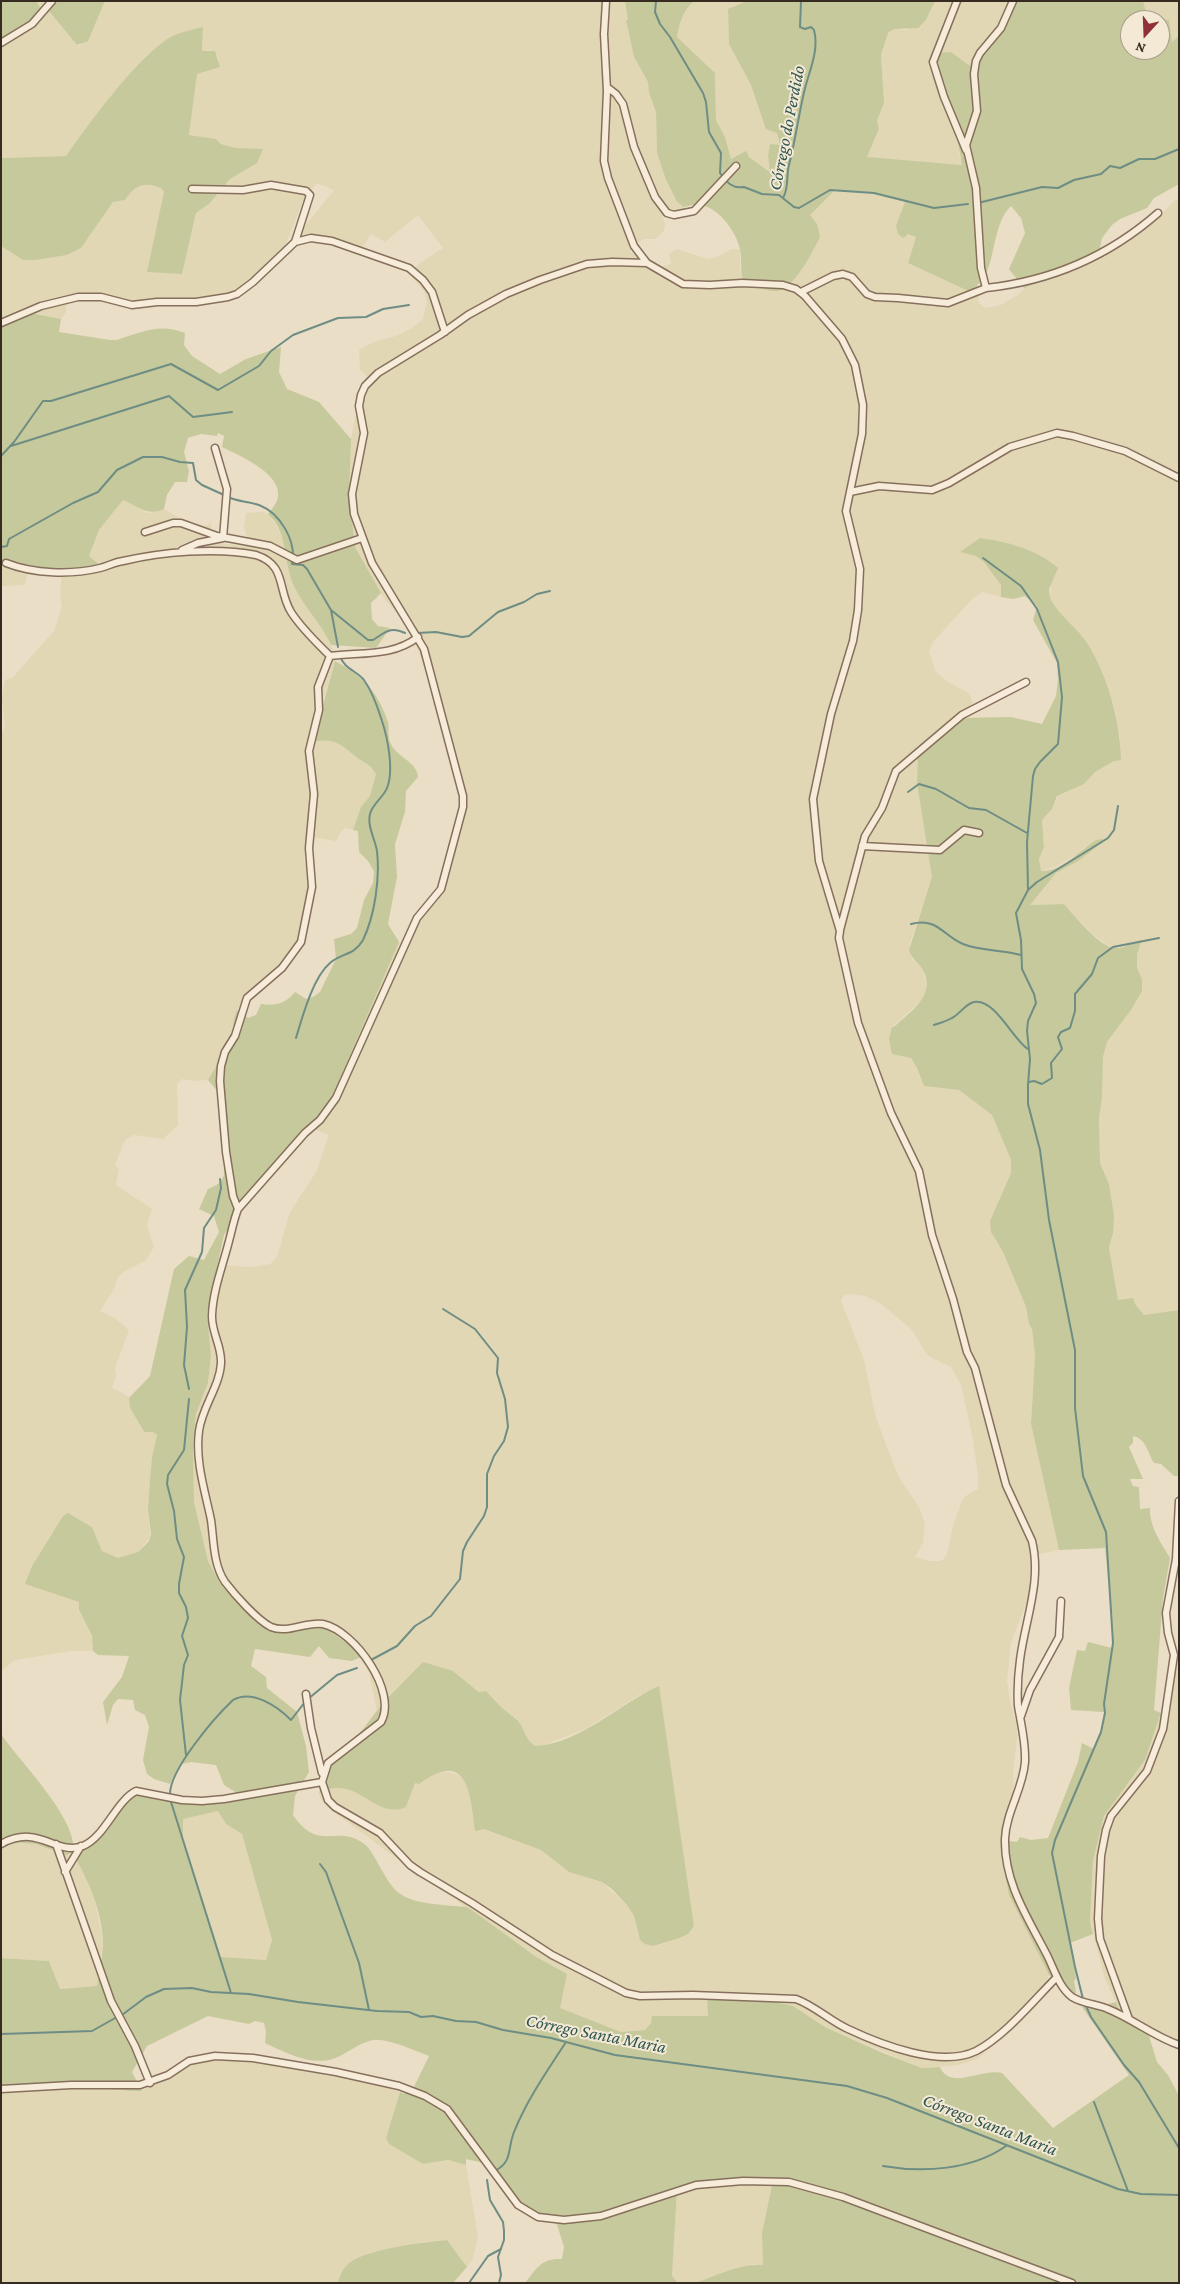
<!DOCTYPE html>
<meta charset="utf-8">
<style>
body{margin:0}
#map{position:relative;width:1180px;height:2284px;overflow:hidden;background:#ebdec6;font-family:"Crimson Pro",serif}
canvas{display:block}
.frame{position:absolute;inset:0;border:2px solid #372a20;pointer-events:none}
.north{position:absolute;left:1120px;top:10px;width:50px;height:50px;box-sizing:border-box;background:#f3e9d5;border:1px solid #a89d8d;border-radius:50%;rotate:200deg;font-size:14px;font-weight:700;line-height:20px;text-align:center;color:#372a20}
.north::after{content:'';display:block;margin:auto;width:18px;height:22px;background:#913137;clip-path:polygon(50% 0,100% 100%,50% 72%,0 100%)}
</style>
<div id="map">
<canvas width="1180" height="2284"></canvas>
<div class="frame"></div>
<div class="north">N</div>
</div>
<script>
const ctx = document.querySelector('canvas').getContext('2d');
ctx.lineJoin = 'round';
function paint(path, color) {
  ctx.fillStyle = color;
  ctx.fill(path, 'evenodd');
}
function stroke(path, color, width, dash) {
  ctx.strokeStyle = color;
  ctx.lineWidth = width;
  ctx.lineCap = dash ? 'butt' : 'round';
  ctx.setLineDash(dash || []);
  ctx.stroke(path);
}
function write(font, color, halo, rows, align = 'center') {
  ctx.font = font + ' "Crimson Pro",serif';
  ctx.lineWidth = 4;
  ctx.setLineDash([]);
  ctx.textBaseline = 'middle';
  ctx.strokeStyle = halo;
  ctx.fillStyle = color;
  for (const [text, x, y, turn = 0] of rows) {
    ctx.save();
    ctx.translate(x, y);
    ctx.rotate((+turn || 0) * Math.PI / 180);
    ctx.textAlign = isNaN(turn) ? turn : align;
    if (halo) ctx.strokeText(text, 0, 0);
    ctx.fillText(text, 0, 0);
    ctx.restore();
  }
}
paint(new Path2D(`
 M36,1H52L48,10L77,45L79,46L91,34L105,1H625L628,20H626L634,57L648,82L649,93L656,112L657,153L666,181L677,202L684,207L683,214L662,216L665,224L664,231L655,239H644L634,245L630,252L656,268L671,264L669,254L677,249L707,259L716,257L732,249H740V270L796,276L815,247L809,215L834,191H861L905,202L908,234L916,237L908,263L979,296L978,302L985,308L1001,305L1019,294L1028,284L1055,277L1098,258L1133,238L1161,215L1174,201L1179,199V1310L1144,1315L1135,1304L1118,1300L1109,1248L1113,1233L1109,1184L1100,1163L1099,1118L1102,1098L1103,1057L1107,1042L1131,1010L1142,979L1137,968V954L1142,941L1116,948L1109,946L1091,933L1064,904L1029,905L1056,873L1101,845L1086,846L1076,855L1058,866L1041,871L1039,859L1044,847L1042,820L1052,809L1058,796L1075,788L1095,772L1114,761L1120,739L1114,706L1099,668L1050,598L1052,563L1009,544L989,539L961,552L976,556L984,562L1002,585L1001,597L983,592L973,598L933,642L929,651L936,672L948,682L969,693L973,703L918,753L917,783L933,877L910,943L912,959L919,964L924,973L927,989L923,999L892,1027L917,1068L924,1086L959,1090L992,1115L1011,1160V1173L990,1221L996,1242L1003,1252L1026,1307L1029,1324L1032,1329L1035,1355L1031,1424L1059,1550L1031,1556L1029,1596L1011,1643L1007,1681L1010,1700L1017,1727V1739L1013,1772L1014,1787L1000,1845L1009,1895L1049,1975L1038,2005L1011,2032L977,2059L958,2065L922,2068L825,2027L793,2006L708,1999V2016H653L651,2023L645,2030L621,2032L559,2008L567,1974L535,1956L410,1868L331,1810L321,1800L319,1793L330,1787L350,1789L387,1809L406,1807L415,1783L430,1775L443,1771L459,1775L464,1778L468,1786L475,1830L484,1829L541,1850L569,1872L602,1882L627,1905L634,1916L638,1935L653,1946L665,1943L677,1939L694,1926L677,1810L641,1694L587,1728L542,1746H535L529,1742L516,1718L503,1710L486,1691L480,1692L453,1671L382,1704L377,1711L369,1673L359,1655L350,1645L337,1635L271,1629L257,1623L221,1585L208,1561L194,1502L193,1446L196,1414L208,1383L211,1356L207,1313L219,1265L252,1267L270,1264L277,1257L290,1212L316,1172L329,1135L312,1128L334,1093L399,942L402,945L417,912L434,899L442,869L454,837L462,800L453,776L437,705L415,641L407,626L380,593L355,547L349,492V448L361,388L367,376L360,370L359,350L373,342L396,336L412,328L423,319L427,302L424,291L409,274L420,263L443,248L418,215L385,242L371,234L358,255L325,243L301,241L298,235L334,190L317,183L303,201L283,251L254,281L224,301L184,305L156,304L139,309L125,307L96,299L67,300L66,312L61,319L25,312L1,325V246L23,260H36L67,255L81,248L113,202L125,200L134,187L138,185L146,184L161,188L164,192L157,229L182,274L196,213L210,203L230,179L247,169L263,149L236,148L221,144L216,139L189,135L197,74L220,67L217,54L209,50L202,52L203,27L177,34L146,56L90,123L66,156L1,158V44L41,9ZM850,1294L865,1296L880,1303L912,1330L928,1356L951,1367L961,1385L973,1440L978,1476V1489L967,1495L962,1501L953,1525L948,1551L944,1559L939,1561H930L915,1557L923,1543L925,1524L919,1507L900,1479L894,1465L876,1418L864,1360L841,1301L844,1295Z
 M694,1H747L728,10L729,44L777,133L780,146L770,144L768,155L771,172L749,157L731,159L725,137L716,120L715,73L677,37L682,17L687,6Z
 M935,1H1012L998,27L970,67L951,52L933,54L930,63L937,89L961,149L959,154L963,165L867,158L879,130L877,121L884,103L881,55L887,36L889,33L895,29L907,30L926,20Z
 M1143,1H1179V36L1172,43L1169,20H1148Z
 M123,500L148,513L157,512L164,509L184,521L206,526L211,523L212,542L259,548L248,540L244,528L246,513L263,512L270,515L282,536L288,559L304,601L325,633L336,657L311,742L323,740L339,742L361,760L370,764L376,774L370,796L361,807L353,830L345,828L341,832L336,841L307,836L304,861L310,872L311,885L296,945L272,975L250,990L234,1015L231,1037L225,1051L208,1080L195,1081L182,1079L177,1084L178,1125L163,1139L134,1135L125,1140L115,1165L119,1169L116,1185L152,1209L147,1225L154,1247L145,1261L125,1271L118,1277L114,1289L100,1311L115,1318L129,1330L115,1368L116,1376L112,1388L130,1397V1408L143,1432H153L157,1435L152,1457L148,1510L150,1537L138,1552L118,1558L114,1557L102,1551L92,1527L68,1513L63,1516L32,1566L26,1584L79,1602V1611L92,1637L93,1651H72L15,1660L1,1671V735L5,727L2,698L5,680L13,677L54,631L62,606L60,597L62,568L86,573L101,567L89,556L99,530Z
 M1,561L19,562L29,566L25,585L1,586Z
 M1179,1639V2049L1144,2034L1122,2016L1105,1979L1090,1922L1093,1861L1104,1816L1145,1760L1161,1713L1173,1694Z
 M219,1811L226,1824L242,1834L272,1940L266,1960L221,1957L183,1838L182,1819Z
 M1,1841H22L35,1844L55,1852H72L86,1876L94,1898L103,1940L97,1986L60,1989L49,1961L1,1958Z
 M241,2058L285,2065L329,2076L359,2078L400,2092L386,2138L423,2164L448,2160L466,2165L478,2236L473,2259L467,2267L447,2240L422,2242L354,2260L338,2283H1V2092L52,2086H82L121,2091H142L187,2064Z
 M750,2182L772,2184L762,2233L763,2265L754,2264L737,2268L695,2283H678L672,2277L677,2191L709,2185Z`), '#e1d7b4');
paint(new Path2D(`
 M1,1H36L41,9L33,21L1,44Z
 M52,1H105L88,41L77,45L48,10Z
 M625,1H694C682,11 680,23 677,37L715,73L716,120L725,137L731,159L746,151L749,157L770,172L768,155L770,144L780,145L777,133L766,129L751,85L729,44L728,9L747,1H935L926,20L918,28L895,29L889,32L887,36L881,55L884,103L877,121L879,129L867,157L962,165C960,154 959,143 955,132C946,107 926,80 933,53L951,52L970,66L972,61L999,27L1012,1H1143L1148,19L1169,20L1172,42L1179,36V184L1154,198L1147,208L1120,219L1112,225L1102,238L1098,258L1024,288L1009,269L1025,233L1021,218L1011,206C990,226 997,271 977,285L979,296L908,263L916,237L908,234L903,238L898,234L896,226L905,202L861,191H834L810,215L817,224L820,237C813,251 794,289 777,291C766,292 753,284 743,279C740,269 742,259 740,249C736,231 718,207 700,205C695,204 689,206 684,207L677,202L666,180L657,153L656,112L649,93L648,82L634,57L626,20H628ZM1130,20H1160V50H1130Z
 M203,27L202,51H215L220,67L197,74L189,135L216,139L221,144L236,148L263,149L257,163L230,179L210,203L196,213L182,274L147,272L164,192L161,188C143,181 135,185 125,200L113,202L81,248L67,255L36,260H23L1,246V158L66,156C88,125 144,47 177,34C185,31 195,29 203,27Z
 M25,312L61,319L59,332L110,340H117C142,332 159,323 185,333L184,345L192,356L220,374L246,359L281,347L279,372L287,389L319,402L351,439L349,492L355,547L381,593L371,603L372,619L378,626L390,628L376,648L331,645C321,623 304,607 294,586C283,564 289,532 268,514C272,509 277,503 278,497C282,473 238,455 222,447L224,436L218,433L217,436L201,434L188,438L184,452L189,471L187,482H175L167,495L164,509C148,517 137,506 123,500L99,530L89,556L102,567L86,573L62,568L45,570L19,562L1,561V325Z
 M980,538C1005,541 1039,550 1058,568L1049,589L1050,598C1060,617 1078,628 1089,646C1109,680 1120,722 1121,760L1114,761L1095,772L1084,784L1057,796L1052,809L1042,820L1044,847L1039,859L1041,871C1062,872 1080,850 1096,840L1103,839L1105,841L1078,861L1056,873L1030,905L1064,904C1075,916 1099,947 1115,948C1125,949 1133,941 1142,940L1137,954V968L1142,979V991L1131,1010L1107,1042L1103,1057L1102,1098L1099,1118L1100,1163L1109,1184L1114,1216L1113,1233L1109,1248L1118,1300L1133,1298L1135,1304L1144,1315L1179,1310V1476H1174L1161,1464L1154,1463C1147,1452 1147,1439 1133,1436V1443L1129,1447L1143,1479H1130L1133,1486L1139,1487L1140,1509L1150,1508C1149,1526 1161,1543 1170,1558L1163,1598L1154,1710L1161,1713L1145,1760L1104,1816L1093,1861L1090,1922L1093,1934L1070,1943L1076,1978L1074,1981L1076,1993L1072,1997L1049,1975L1009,1895L1000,1845L1002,1840L1017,1842L1020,1837L1031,1840L1048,1838L1078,1762L1082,1743L1094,1749L1101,1733L1104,1712L1071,1710L1069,1688L1077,1650L1085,1651L1088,1642L1112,1648L1113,1631L1105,1548L1059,1550L1031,1424L1035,1355L1032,1329L1029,1324L1026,1307L1003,1252L991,1232L990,1221L1011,1173V1160L992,1115L959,1090L924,1086L917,1068L911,1058L892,1054L889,1039L892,1027L895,1026C911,1011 935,996 924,972C920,963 912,960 909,950L932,877L917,783L918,753L957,718L1011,717L1042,724L1056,696L1058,679L1057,663L1033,620L1037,606L1025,596L1013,599L1001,597V585L984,562L976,556L960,552Z
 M335,661C362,676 376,689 387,719C390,726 387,735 390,742C396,758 416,760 418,777L406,791L405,812L395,844L397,877L388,924L399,942L330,1102L308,1134L271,1167L224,1235L207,1313L211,1356L208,1383L196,1414L193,1446L194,1502L208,1561L221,1585L257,1623L271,1629L314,1625L327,1629L350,1645L361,1657L352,1661L329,1658L319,1646L310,1657L255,1649L251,1666L266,1677L267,1688L297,1712L306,1746L309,1772L295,1796L293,1815C319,1853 336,1824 363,1843C372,1849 377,1863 383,1872C387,1879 392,1888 399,1893C414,1905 448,1905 466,1907L473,1911L535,1956L567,1974L560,2008L621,2032L645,2030L651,2023L652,2016H708L707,1999L765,2000L793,2006L825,2027L883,2053L922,2068L940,2067C950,2091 981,2068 1002,2073L1053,2128L1129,2075L1082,2007H1096L1116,2002L1122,2016L1149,2036L1157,2062L1168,2075L1179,2096V2283H695C717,2276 740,2263 763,2265L762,2233L772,2185C739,2181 709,2185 677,2191L672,2276L678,2283H525C537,2268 541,2258 562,2259L564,2247L555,2218C517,2211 513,2194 492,2165L466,2159V2165L448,2160L423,2164L389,2144L386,2138L400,2092L404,2094L405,2091L411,2093L429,2056C416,2051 387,2038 373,2040C360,2043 350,2051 338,2057C315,2068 286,2053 265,2043L266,2032L264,2023L255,2021L249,2024L208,2016L147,2046L132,2072L142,2091C113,2091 85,2085 56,2086C37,2086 19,2093 1,2092V1958L49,1961L60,1989L97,1986C99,1972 103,1955 103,1940C101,1909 88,1879 72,1852L66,1855L35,1844L1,1841V1734C19,1761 79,1820 73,1852C98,1835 113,1809 138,1792C169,1806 205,1804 238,1800L237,1793L224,1785L216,1765L191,1762L182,1764L170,1784L154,1779L147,1774L143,1760L149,1727L145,1715L135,1710L133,1700L118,1699L113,1705L107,1725L103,1702L122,1677L129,1656L98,1655L93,1651L92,1636L79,1610V1602L25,1584L32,1566L63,1516L68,1513L92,1527L102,1551L118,1558L138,1552L149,1541L151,1534L148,1510L150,1480L152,1457L157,1435L153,1432H144L130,1408L129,1398L150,1376L174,1269L189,1256L204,1260L219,1232L214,1216L199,1209L208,1189L220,1183L224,1175L223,1098L208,1080C216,1066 226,1052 231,1037C234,1028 232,1018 237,1010L248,1018L256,1015L261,1004C276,1006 285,1004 295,992L306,999L313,997L320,992L336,959L334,939L351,934L357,928L364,900L373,883L374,871L368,861L359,852L358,831L353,830L361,807L370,796L376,774C370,764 368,765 359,759C340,744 336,737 310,742L320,716ZM218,1811L226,1824L242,1834L272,1940L266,1960L221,1957L183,1838V1819Z
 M423,1662L453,1671L479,1692L486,1691C496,1702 502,1709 515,1718C524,1725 524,1739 535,1746C580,1744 620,1703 659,1686L694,1926L688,1934L677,1939L653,1946L645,1944L640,1940L634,1916L627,1905L612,1889L602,1882L569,1872L541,1850L484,1829L475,1831C470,1793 468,1748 419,1784L415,1783L406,1807C374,1821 358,1773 319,1793L327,1767L354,1741L382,1704Z
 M447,2240L467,2267L453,2283H338C340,2274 344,2266 352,2261C371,2249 424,2242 447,2240Z`), '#c6c99b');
stroke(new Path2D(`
 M656,1L655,12L660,24L670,37L703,93L706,102L709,132L721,153L720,173C727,183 733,189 744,187L762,194L779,195L794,207L799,208L830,190L874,193L934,208L968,204
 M783,198C789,188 786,176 789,165C795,142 798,119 803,97C807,75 820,52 814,30L811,27L805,29L800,27L801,1
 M978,203L1042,187L1058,188L1074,180L1101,174L1110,166L1120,168L1139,159H1155L1179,149
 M11,446L169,396L193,417L232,412
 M1,456L14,442L43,401H51L171,364L218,390L259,366L271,351L293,335L338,318L366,317L383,309L409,305
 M228,497C238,502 248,501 259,505C280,513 297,541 292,564L303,565L307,569L331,610L338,647
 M1,547L7,546L9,539L73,503L98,492L117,470L143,457H162L180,462L193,463L196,480L202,485L224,495
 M983,558L1021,586L1037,609L1058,662L1062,697L1058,744L1040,762L1035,769L1033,776L1027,842L1028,890L1016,913L1021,940L1022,969L1034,994L1036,1003L1028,1021L1027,1031L1030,1059L1028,1085V1104L1040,1150L1049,1220L1075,1350V1408L1083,1476L1106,1532L1113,1643L1104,1704L1105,1713L1101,1732L1055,1840L1052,1853L1075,1967L1083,1999
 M331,610L368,640H373C386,632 390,626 405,633
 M417,633L436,632L462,637L469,636L498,612L524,602L537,594L550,591
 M908,792L919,784L936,789L969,808L986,810L1027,833
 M1028,890L1037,882L1108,838L1114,830L1118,806
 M911,924C938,917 943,936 963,944C981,951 1002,950 1021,955
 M934,1025C940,1023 947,1021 952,1018C960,1014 965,1004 974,1002C995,998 1013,1040 1028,1049
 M296,1038C302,1018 313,977 330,963C341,953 354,956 363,940C375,915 380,878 377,851C375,839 367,826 370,814C373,803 383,798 387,788C394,771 388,739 382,721C378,708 372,691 364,680C357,671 344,669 340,656
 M1029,1082L1034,1081L1042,1084L1052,1078L1051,1063L1062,1049L1058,1037L1061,1032L1070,1028L1075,1011V994L1092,974L1098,958L1113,947L1159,938
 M189,1389L184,1365L187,1327L185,1290L202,1252L204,1228L216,1210L221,1188L220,1179
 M371,1660L397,1646L415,1626L431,1616L460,1579L463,1551L467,1542L484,1516L487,1507V1474L494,1456L504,1441L508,1427L505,1399L497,1373L498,1358L475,1329L443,1309
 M308,1699L337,1675L357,1668
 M186,1755L180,1700L184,1665L188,1655L182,1636L188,1618L186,1607L179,1593V1584L184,1557L177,1539L174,1511L167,1484L168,1475L184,1450L189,1399
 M170,1795C169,1770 215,1717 233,1700C252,1689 277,1706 291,1720L305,1702
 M171,1802L231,1993
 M320,1864L326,1872L359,1963L369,2010
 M1085,2004L1091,2017L1124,2065L1139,2082L1179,2148
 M122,2015L146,1997L164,1989L192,1988L211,1992L249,1994L298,2002L377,2011L409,2012L421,2017L433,2016L456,2021L476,2022L503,2030L551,2038L615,2055L847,2086L887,2098L1118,2189L1141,2194L1179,2195
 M1,2034L92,2031L117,2017
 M1094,2102L1128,2191
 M883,2166C923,2173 972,2170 1006,2146
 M495,2171C513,2161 507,2150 514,2132C527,2100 547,2071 566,2042
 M487,2180L490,2200L503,2222L504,2231V2240L498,2257L501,2275L499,2283
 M469,2283L488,2256L501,2249`), '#6e8d84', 2);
const minor = new Path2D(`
 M606,1L604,34L607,91L604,161L608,178L634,246L647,263L683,284L710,285L742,283L783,285L796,289L805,296L842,339L855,365L863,405L862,434L846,511L860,569L858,610L853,641L831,714L813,799L819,861L840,931L839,938L858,1023L891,1113L919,1171L932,1235L953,1299L967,1352L975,1368L1006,1485L1032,1541C1042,1582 1025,1620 1020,1660C1018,1675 1017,1690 1018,1706C1021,1724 1026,1743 1025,1762C1023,1789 1006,1812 1005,1839C1004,1883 1028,1918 1047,1955C1054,1969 1059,1987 1072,1997C1083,2004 1097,2004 1108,2009C1133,2019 1153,2036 1179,2045
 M957,1L933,62L944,97L966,150
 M1,43L32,24L52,1
 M607,87L616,94L623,104L634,147L655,197L667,213L674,215L694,211L736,166
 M192,189L243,190L271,185L306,191L310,195L295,242
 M647,263L612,262L587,264L540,280L506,294L468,315L440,335L378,373L365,386L361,395L359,406L364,433L352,494L354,514L372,563L424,649L463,796V807L441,889L417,918L336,1098L320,1120L305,1133L238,1209C234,1219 232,1230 229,1241C223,1265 213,1290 212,1315C211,1332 222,1346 221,1363C220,1386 202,1407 199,1431C195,1461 205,1491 211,1520C214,1541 213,1564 225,1582C235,1595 257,1620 271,1627C288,1634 306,1621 323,1624C355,1631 398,1692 381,1722L328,1763L322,1782L328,1800L335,1807L380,1833L410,1865L420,1872L472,1903L552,1955L626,1993L640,1996L693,1995L796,1999C815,2006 830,2021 848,2029C882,2045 941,2068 976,2051C1005,2036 1033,2001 1057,1977
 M986,288C1051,281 1109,256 1158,213
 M801,292L833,276L843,274L852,277L867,294L875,297L898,298L948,303L986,288L981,268L976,188L966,145L977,111L974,74L976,61L980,53L1001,28L1013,1
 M1,323L41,306L78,297H101L132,305L157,302H196L228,297L237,294L253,282L295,242L311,238L332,241L409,268L423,280L432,292L445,332
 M850,492L879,486L932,490L949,483L1010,447L1057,433L1073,436L1125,451L1179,478
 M145,532L173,523H181L217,536L270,546L297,560L362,538
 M182,550L198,543L223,538L227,489L215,448
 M6,563C34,574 71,575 100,568C108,566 115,562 123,561C162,552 216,547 256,555C287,565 277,589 291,612C301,628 317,643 330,656
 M330,656C360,652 393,657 418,637
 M862,846L940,850L964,830L979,833
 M840,930L865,836L882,808L896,771L962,715L1026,682
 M238,1209L233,1196L226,1152L220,1081L221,1066L225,1052L235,1036L247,998L282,968L301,942L312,887L309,848L314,794L309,751L319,710L318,687L330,656
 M306,1694L311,1728L322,1773
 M1021,1716L1030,1690L1059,1637L1061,1601
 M1,1844C39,1823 55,1856 83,1846C105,1837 116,1801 136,1791L182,1800L202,1801L224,1799L322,1782
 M56,1844L111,2001L135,2046L150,2083
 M65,1872L81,1846
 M1129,2019L1100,1939L1098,1919L1101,1856L1106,1830L1111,1816L1147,1771L1163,1729L1174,1655L1168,1633L1166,1613L1176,1559L1179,1501
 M1,2089L71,2085H140L168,2075L189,2061L215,2056L253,2058L336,2072L399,2086L425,2096L447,2109L518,2205L538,2217L564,2220L601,2216L696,2185L743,2181L789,2182L843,2197L1072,2283`);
stroke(minor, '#86705d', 9);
stroke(minor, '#f7ecd9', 6);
write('italic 18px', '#305651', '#f3e9d5', [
 ["Córrego do Perdido",787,128,-79],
 ["Córrego Santa Maria",596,2034,11],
 ["Córrego Santa Maria",990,2125,21]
]);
</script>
